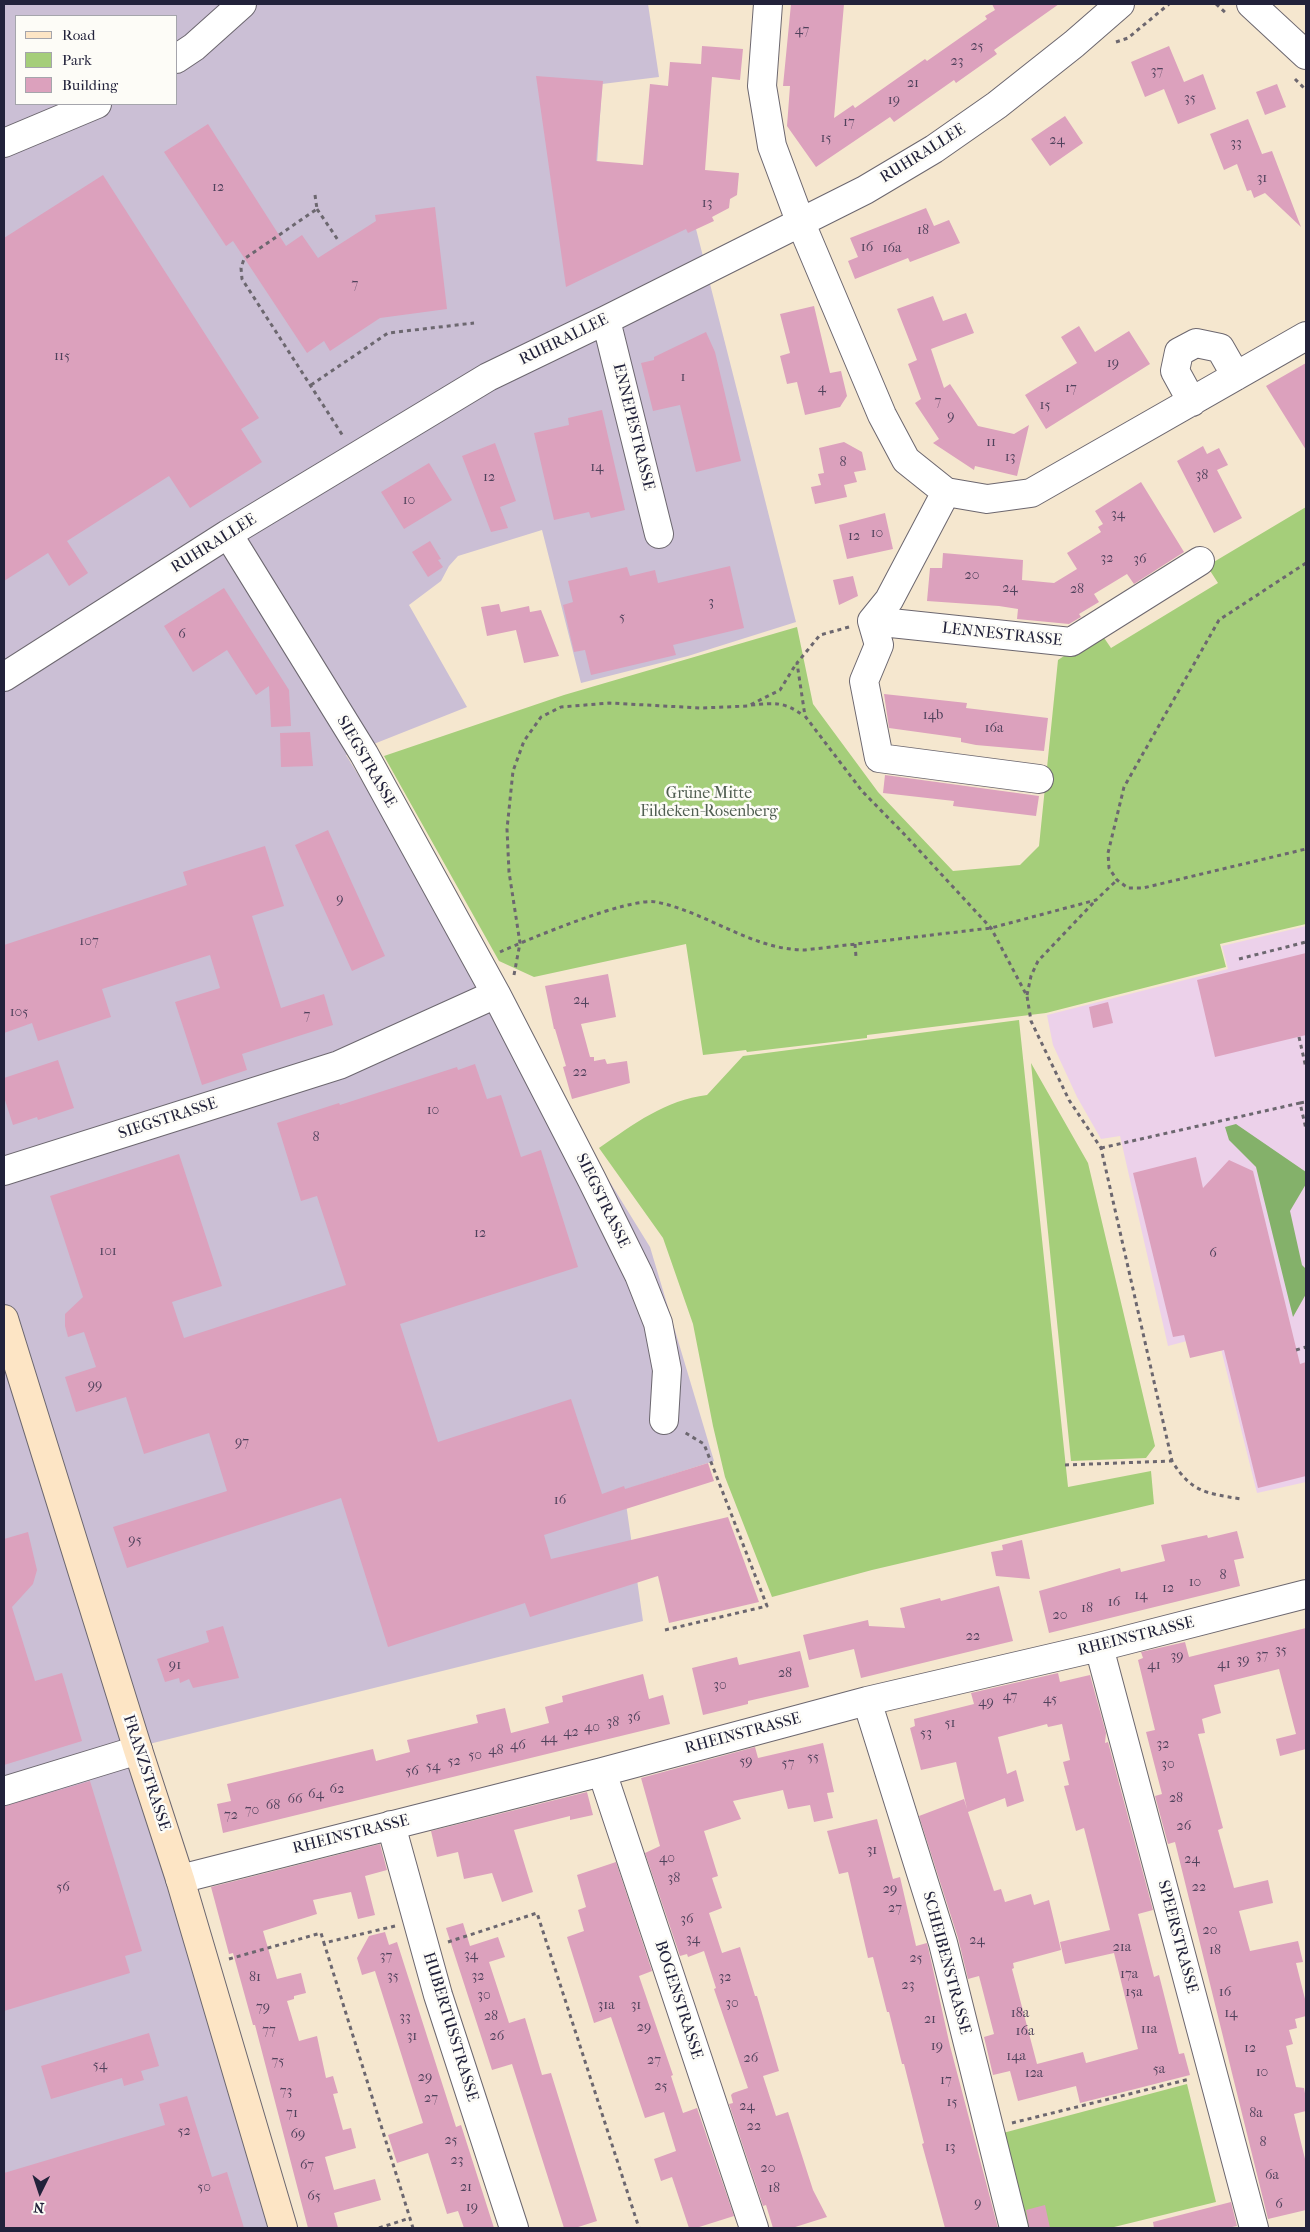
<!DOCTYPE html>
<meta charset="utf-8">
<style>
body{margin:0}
#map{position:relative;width:1310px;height:2232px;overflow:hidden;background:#f5e7cf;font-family:"IM FELL French Canon",serif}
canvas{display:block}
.frame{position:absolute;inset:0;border:5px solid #22223b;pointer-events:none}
.legend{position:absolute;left:15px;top:15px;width:162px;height:90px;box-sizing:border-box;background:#fdfcf7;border:1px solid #a5a5ac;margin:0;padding:6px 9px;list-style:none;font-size:15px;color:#22223b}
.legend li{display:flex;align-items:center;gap:10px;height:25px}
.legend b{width:25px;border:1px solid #a5a5ac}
.north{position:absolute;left:15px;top:2167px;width:50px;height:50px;-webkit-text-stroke:4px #fdfcf7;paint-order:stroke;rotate:184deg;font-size:14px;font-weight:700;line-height:20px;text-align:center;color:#22223b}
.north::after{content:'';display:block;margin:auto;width:18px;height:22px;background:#22223b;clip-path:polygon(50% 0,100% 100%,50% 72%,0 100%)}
</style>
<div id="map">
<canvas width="1310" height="2232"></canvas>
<div class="frame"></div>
<ul class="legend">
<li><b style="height:6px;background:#fde5c5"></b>Road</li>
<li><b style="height:14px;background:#a5ce7a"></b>Park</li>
<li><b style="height:14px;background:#dca1bd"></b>Building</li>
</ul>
<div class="north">N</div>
</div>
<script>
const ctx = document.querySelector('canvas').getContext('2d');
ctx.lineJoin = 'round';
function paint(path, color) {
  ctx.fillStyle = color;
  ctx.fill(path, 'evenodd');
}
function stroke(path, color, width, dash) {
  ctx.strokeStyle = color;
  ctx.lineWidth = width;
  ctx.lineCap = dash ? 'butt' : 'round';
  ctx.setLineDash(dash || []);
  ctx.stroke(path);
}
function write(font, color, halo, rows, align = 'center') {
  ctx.font = font + ' "IM FELL French Canon",serif';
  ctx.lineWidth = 5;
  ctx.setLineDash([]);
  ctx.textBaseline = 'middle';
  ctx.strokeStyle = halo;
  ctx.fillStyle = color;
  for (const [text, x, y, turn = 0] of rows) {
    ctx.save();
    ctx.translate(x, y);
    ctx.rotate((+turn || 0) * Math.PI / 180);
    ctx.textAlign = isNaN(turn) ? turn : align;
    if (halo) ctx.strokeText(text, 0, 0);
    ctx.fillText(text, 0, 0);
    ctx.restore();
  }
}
paint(new Path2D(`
 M1306,926V1482L1257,1493L1217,1333L1168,1346L1120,1136L1101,1139L1077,1097L1053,1045L1047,1015L1228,969L1222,946Z`), '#ecd1ea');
paint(new Path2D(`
 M4,4H648L659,77L602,84L597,164L681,170L796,622L688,656L581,683L542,530L458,556L449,566L441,581L409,605L467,707L346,755L650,1247L714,1461L624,1490L643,1621L133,1748L280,2228H4ZM16,16H176V104H16Z`), '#cbbfd5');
paint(new Path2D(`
 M1306,507V924L1220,944L1226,967L1046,1013L867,1035V1038L747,1052L746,1050L703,1055L686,944L534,977L499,961L384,756L564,695L797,627L813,704L878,792L953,871L1020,865L1039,846L1058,660L1100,632L1111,648L1218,583L1207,566Z
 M1019,1020L1068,1487L1151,1471L1154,1504L872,1570L772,1597L725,1477L713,1426L693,1324L663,1238L599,1148C634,1124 665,1100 707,1095L743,1056Z
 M1031,1063L1088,1163L1155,1446L1146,1458L1071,1461Z
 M1187,2084L1216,2202L1110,2228H1028L1003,2133Z`), '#a5ce7a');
paint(new Path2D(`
 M1236,1124L1306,1172V1184L1290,1211L1302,1265L1306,1269V1294L1293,1317L1256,1167L1229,1140L1225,1127Z`), '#84b16a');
paint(new Path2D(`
 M791,4H844L834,118L853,105L855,108L925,59L927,61L987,19L985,16L995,10L992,4H1059L994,50L997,54L956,83L954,80L894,122L890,117L816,167L787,126L790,86H783Z
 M702,46L743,49L740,80L712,77L705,170L739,173L737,195L730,199L729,208L712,217L714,221L688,233L686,229L566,287L536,76L603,81L596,161L643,165L650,84L668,86L670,62L701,64Z
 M1169,46L1184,82L1203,74L1216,109L1178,124L1164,89L1145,97L1131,62Z
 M1277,84L1286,107L1265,115L1256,92Z
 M1065,116L1083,143L1050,166L1031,139Z
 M1248,119L1262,154L1272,151L1301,227L1265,193L1254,198L1251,190L1247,191L1237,164L1224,170L1210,134Z
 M208,124L286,246L302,235L318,258L376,221L375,215L435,207L447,309L380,318L330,351L324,341L307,353L233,241L226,246L164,152Z
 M103,175L259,418L241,429L262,462L190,508L169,476L67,541L88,573L69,586L48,553L4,581V238Z
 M926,208L934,226L949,220L960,243L910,262L908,258L855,279L848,261L858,257L850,238Z
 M933,296L943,321L966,313L974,333L931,349L944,388L950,384L978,426L1014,434L1029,425L1017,476L975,466L974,470L933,443L939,439L915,403L921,399L908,364L917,360L897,309Z
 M814,306L830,373L841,371L847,396L840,407L805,415L797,382L787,384L780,356L790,353L780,314Z
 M1079,326L1095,352L1129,331L1150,364L1046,429L1025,395L1077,363L1061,337Z
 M706,332L715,352L741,461L696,472L680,405L653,411L641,363L654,360V357Z
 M1306,363V450L1266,386Z
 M602,410L625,510L591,518L589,512L554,520L534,433L569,425L568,418Z
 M844,442L862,452L866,470L854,472L857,482L844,485L847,497L815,504L811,487L821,485L818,474L824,473L819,448Z
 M495,443L516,501L500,507L508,528L491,532L462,456Z
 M1203,446L1207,454L1219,448L1228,465L1217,470L1242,518L1214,533L1177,461Z
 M429,463L452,500L404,529L381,492Z
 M1141,482L1184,552L1134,584L1127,574L1094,594L1099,602L1079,614L1081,617L1069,624L1017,619L1018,609L999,606L927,601L930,568H942L943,553L1023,560L1022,580L1054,583L1077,569L1067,553L1101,532L1098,527L1103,524L1095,511Z
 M885,513L893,549L847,559L839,525Z
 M430,541L441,559L438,560L443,567L428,577L412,552Z
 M730,566L744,628L673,645L676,655L591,675L585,650L574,652L563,605L573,602L568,581L627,567L630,576L655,570L658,583Z
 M853,576L858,596L839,605L833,580Z
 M224,588L289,690L291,726L271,727L269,686L256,695L227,650L193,672L164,626Z
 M499,604L501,612L529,606L530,612L541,610L559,656L524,663L516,630L487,636L481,607Z
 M884,694L967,703L966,708L1048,718L1044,751L976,745L961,742V738L889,728Z
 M310,732L313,766L281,767L280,733Z
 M885,775L1039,796L1036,816L953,806L954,801L883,793Z
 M328,830L385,956L352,971L295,845Z
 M265,846L284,906L252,916L281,1008L324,994L333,1025L242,1054L247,1070L202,1085L175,1002L220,988L210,955L102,989L111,1017L38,1041L32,1023L4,1033V945L187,885L183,872Z
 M1306,953V1035L1215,1057L1197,980Z
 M608,974L616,1017L581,1024L590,1057H594V1061L605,1059L607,1064L627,1061L630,1083L572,1099L563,1067L566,1066L555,1029H554L545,986Z
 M1108,1002L1113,1023L1093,1028L1089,1007Z
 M58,1060L74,1108L38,1120L37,1117L13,1125L4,1097V1078Z
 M475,1064L487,1099L501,1095L521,1157L541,1150L578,1267L400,1324L438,1442L571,1399L602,1494L624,1486L625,1489L708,1463L714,1481L544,1535L551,1559L728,1517L759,1602L669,1623L658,1576L530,1617L525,1603L388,1647L341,1498L127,1568L113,1527L227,1491L209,1433L144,1454L126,1397L76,1412L65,1377L96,1367L84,1332L68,1337L65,1326V1314L83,1297L50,1196L179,1154L222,1286L172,1302L184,1338L346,1285L317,1196L301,1201L277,1123L339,1103L340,1105L457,1067L458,1070Z
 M1196,1157L1203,1188L1229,1160L1253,1171L1300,1364L1306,1362V1476L1258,1488L1224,1350L1190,1358L1184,1335L1173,1337L1133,1173Z
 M1237,1531L1244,1558L1234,1560L1240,1586L1049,1633L1039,1591L1120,1568L1121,1572L1165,1561L1161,1545L1207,1535L1208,1538Z
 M28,1532L37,1570L33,1584L12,1607L35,1681L62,1673L82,1741L4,1765V1539Z
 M1022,1540L1030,1579L996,1576L991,1552L1003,1550L1002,1545Z
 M999,1586L1013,1641L861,1678L854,1649L809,1660L803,1635L868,1620L869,1626L905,1628L900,1608L940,1598L941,1601Z
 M223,1626L239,1678L193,1688L189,1679L180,1683L179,1678L165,1682L157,1659L209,1642L206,1631Z
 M1306,1628V1749L1280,1756L1276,1739L1296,1734L1279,1669L1214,1685L1221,1713L1202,1719L1205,1733L1198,1734L1223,1828L1218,1830L1234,1888L1268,1880L1273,1903L1239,1911L1250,1951L1298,1941L1303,1962L1296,1963L1306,2003V2016L1295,2019L1297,2028L1289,2030L1293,2044L1286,2046L1296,2087L1304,2088L1306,2099V2111L1294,2114L1306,2163V2210L1268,2219L1175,1842L1168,1844L1155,1796L1162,1794L1146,1732L1155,1730L1138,1660L1143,1658L1141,1652L1185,1642L1189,1657Z
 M800,1651L809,1687L748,1701V1704L703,1715L692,1668L737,1657L739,1665Z
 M1058,1673L1060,1682L1090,1675L1106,1733L1105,1743L1108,1742L1153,1910L1138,1914L1154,1977L1159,1975L1179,2054L1184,2053L1190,2075L1080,2103L1076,2086L1018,2101L1010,2071L993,2075L984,2037L994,2034L979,1976L968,1979L958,1938L919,1816L964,1799L967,1809L956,1762L921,1770L910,1728L915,1726L914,1719L974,1704L971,1693ZM1047,1724L1048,1727L1062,1724L1070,1760L1063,1762L1069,1785L1064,1786L1076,1831L1084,1828L1110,1930L1060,1942L1065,1964L1114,1953L1138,2049L1086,2063L1083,2052L1037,2064L1012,1969L1014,1968L1013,1963L1061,1950L1049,1900L1034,1905L1031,1894L1005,1902L1001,1889L994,1891L968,1812L1005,1798L1007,1807L1024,1801L1016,1770L1007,1774L998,1737Z
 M643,1674L649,1699L663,1695L670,1724L223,1833L217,1804L231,1801L227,1784L373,1749L376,1761L410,1752L407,1740L478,1723L476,1715L505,1708L511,1733L549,1723L545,1707L563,1702L562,1696Z
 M823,1743L834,1792L827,1793L833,1818L814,1822L810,1805L788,1809L783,1790L733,1801L741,1819L704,1831L718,1876L712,1878L722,1908L709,1913L722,1953L740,1947L755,1996H757L779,2071L763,2076L776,2116L788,2112L813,2190L827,2217L792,2228H773L766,2205L763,2206L729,2104L733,2103L731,2095L733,2093L748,2088L714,1989L716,1988L704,1951L688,1957L687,1954L680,1956L645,1853L660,1846L641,1778L755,1747L758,1758Z
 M90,1781L142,1951L125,1956L130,1973L4,2011V1806Z
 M587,1792L593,1815L570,1820V1816L514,1830L533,1892L502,1902L492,1873L464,1879L458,1852L437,1857L431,1831Z
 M877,1819L893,1879L900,1877L916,1946L927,1943L928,1947L950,2046L998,2228H945L922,2144L924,2143L904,2064H902L889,2012H887L873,1957L868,1958L848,1872L839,1874L827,1831Z
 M380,1844L387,1870L365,1876L375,1915L358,1919L351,1892L313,1900L317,1914L263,1931L277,1979L301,1973L306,1993L294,1996V1999L287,2001L299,2041L317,2036L326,2078L333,2076L338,2093L333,2094L343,2130L351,2128L356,2148L325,2157L334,2190L375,2179L381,2200L334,2213L338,2228H308L255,2025H253L233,1953L229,1954L211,1887Z
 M616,1862L652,1971L639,1976L673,2075L671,2076L683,2113L697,2108L734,2216L696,2228H689L672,2177L661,2181L654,2159L676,2151L664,2112L645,2118L611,2017L594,2023L567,1937L584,1931L578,1910L586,1907L577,1875Z
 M463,1923L470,1946L498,1937L505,1957L489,1962L509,2023L525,2018L542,2075L551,2073L597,2221L575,2228H564L512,2064L492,2070L446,1928Z
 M385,1932L389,1945L397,1942L456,2127L461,2125L494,2228H464L458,2211L447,2214L428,2153L397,2163L388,2135L423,2123L375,1971L362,1975L357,1958L369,1936Z
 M149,2033L159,2066L141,2071L144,2080L124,2086L122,2078L51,2099L41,2066Z
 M187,2096L212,2177L227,2172L244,2228H4V2173L165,2125L159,2104Z
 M1231,2202L1237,2226L1227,2228H1154L1153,2222Z
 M1045,2205L1050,2228H1029L1026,2210Z`), '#dca1bd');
const street = new Path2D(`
 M768,4L762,86L772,146L800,221L882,415L906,460L946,492L889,600L872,621L1071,642L1200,561
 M1251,4L1306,55
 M176,59L194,47L242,4
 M4,143L97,104
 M606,320L659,534
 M1192,402L1175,371L1179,352L1196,343L1220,348L1236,376
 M946,492L987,499L1031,493L1306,336
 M228,534L364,754L496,994
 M872,621L879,645L864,681L879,758L1039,779
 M4,677L228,534L488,377L606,320L865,190L934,149L997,105L1074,44L1120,4
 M4,1171L339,1065L496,994L592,1180L639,1275L658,1323L667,1370L664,1420
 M1099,1647L1254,2228
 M867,1701L943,1943L1014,2228
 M602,1772L754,2228
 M4,1791L138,1750
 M391,1825L438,1995L514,2228
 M180,1879L602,1772L867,1701L1099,1647L1306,1594`);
const secondary = new Path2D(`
 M4,1319L138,1750L180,1879L283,2228`);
stroke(street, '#6c676f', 30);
stroke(secondary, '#6c676f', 30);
stroke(new Path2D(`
 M1216,4L1227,14
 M1116,42L1128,38L1169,4
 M1295,79L1306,90
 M315,195L317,209L244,259L241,268L242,279L343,436
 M317,209L338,240
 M311,385L388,333L474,323
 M1306,563L1219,620L1124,787L1108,853L1109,868L1117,880L1128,888H1143L1306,849
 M849,627L820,635L797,663L805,716L862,791L906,836L991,928L1027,996L1031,1021L1069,1100L1101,1148L1172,1461C1192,1493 1206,1493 1241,1499
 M751,705C776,703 783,701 804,716
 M855,944L856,957
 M500,952C529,939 629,897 656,902C707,912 752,950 805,950L991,928L1096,900L1117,880
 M1239,959L1306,942
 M514,975L520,943L509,872L507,829L513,771L524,741L541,717L561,707L609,703L701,708L748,706L780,690L796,664
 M1027,995L1031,976L1038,961L1095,901
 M1299,1037L1306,1068
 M1300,1103L1306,1102
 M1101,1148L1300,1103L1306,1129
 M1296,1350L1306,1347
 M1065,1465L1172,1461
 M665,1630L767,1606L704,1444L684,1432
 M395,1926L324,1943L413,2228
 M448,1942L537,1913L639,2228
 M229,1959L321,1933L324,1943
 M1012,2123L1190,2079
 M379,2228L410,2218`), '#6c676f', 3, [4, 4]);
stroke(street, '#fff', 28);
stroke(secondary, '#fde5c5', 28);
write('14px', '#50425c', null, [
 ["47",802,31],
 ["25",977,47],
 ["23",957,62],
 ["37",1157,72],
 ["21",913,84],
 ["35",1190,99],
 ["19",894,101],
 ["17",849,123],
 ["15",826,139],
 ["24",1057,141],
 ["33",1236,144],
 ["31",1262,179],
 ["12",218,188],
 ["13",707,204],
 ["18",923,231],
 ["16",867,248],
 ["16a",892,249],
 ["7",355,285],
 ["115",62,357],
 ["19",1113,364],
 ["1",683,378],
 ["4",822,389],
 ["17",1071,389],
 ["7",938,402],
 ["15",1045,406],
 ["9",951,417],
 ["11",991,443],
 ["13",1010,458],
 ["8",843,463],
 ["14",597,468],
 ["38",1202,476],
 ["12",489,478],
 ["10",409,501],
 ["34",1118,515],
 ["10",877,534],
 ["12",854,537],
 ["32",1107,559],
 ["36",1140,560],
 ["20",972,576],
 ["24",1010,589],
 ["28",1077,590],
 ["3",711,603],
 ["5",622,618],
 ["6",182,635],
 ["14b",933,716],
 ["16a",994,729],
 ["9",340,900],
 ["107",89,942],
 ["24",581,1001],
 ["105",19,1013],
 ["7",307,1016],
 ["22",580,1073],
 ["10",433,1111],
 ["8",316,1138],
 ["12",480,1234],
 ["101",108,1252],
 ["6",1213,1254],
 ["99",95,1386],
 ["97",242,1443],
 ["16",560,1501],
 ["95",135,1541],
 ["8",1223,1576],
 ["10",1195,1583],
 ["12",1168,1589],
 ["14",1141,1596],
 ["16",1114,1603],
 ["18",1087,1609],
 ["20",1060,1616],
 ["22",973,1637],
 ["35",1281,1651],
 ["37",1262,1656],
 ["39",1177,1657],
 ["39",1243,1661],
 ["41",1224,1665],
 ["91",175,1666],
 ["41",1154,1666],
 ["28",785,1674],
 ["30",720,1686],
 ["47",1010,1697],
 ["45",1050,1700],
 ["49",986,1703],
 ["36",634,1718],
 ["38",613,1723],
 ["51",950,1724],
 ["40",592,1728],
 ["42",571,1733],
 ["53",926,1734],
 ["44",549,1739],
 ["32",1163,1745],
 ["46",518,1746],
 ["48",496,1751],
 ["50",475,1756],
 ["55",813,1758],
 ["52",454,1762],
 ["59",746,1762],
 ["57",788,1764],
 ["30",1168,1765],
 ["54",433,1767],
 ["56",412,1772],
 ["62",337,1790],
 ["64",316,1795],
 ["28",1176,1799],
 ["66",295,1800],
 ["68",273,1806],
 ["70",252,1811],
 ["72",231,1816],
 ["26",1184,1827],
 ["31",872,1851],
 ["40",667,1859],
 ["24",1192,1860],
 ["38",674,1879],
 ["56",63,1888],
 ["22",1199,1888],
 ["29",890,1890],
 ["27",895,1909],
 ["36",687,1920],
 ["20",1210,1931],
 ["34",693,1940],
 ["24",977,1941],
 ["21a",1122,1948],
 ["18",1215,1951],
 ["34",471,1956],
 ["37",386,1957],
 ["25",916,1959],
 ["17a",1129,1975],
 ["35",393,1977],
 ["32",478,1977],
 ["81",255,1978],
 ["32",725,1978],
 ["23",908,1986],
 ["15a",1134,1993],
 ["16",1225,1993],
 ["30",484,1996],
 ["30",732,2004],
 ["31a",606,2006],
 ["31",636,2006],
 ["79",263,2008],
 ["18a",1020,2014],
 ["14",1231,2014],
 ["28",491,2017],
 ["33",405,2018],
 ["21",930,2020],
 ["29",644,2028],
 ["11a",1149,2030],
 ["77",269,2031],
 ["16a",1025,2032],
 ["31",412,2037],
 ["26",497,2037],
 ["19",937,2047],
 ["12",1250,2049],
 ["14a",1016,2057],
 ["26",751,2059],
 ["27",654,2061],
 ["75",278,2062],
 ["54",100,2066],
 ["5a",1159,2070],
 ["10",1262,2073],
 ["12a",1034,2074],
 ["29",425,2078],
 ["17",946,2081],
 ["25",661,2087],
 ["73",286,2092],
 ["27",431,2099],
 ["15",952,2103],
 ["24",747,2107],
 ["71",292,2114],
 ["8a",1256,2114],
 ["22",754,2127],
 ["52",184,2132],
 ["69",298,2135],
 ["25",451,2141],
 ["8",1263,2143],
 ["13",950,2148],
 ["23",457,2161],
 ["67",307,2166],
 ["20",768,2169],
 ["6a",1272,2176],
 ["50",204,2188],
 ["21",466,2188],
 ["18",774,2189],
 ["65",314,2197],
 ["9",978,2204],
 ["6",1279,2205],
 ["19",472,2208]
]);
write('16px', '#22223b', '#fdfcf7', [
 ["RUHRALLEE",923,154,-32],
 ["RUHRALLEE",564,340,-26],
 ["ENNEPESTRASSE",633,427,76],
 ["RUHRALLEE",214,544,-32],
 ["LENNESTRASSE",1002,635,6],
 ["SIEGSTRASSE",366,762,60],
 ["SIEGSTRASSE",168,1119,-18],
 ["SIEGSTRASSE",602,1201,64],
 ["RHEINSTRASSE",1136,1637,-14],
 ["RHEINSTRASSE",743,1734,-15],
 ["FRANZSTRASSE",146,1773,72],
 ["RHEINSTRASSE",351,1835,-14],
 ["SPEERSTRASSE",1177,1937,75],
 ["SCHEIBENSTRASSE",946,1963,75],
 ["BOGENSTRASSE",678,2000,72],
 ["HUBERTUSSTRASSE",450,2027,73]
]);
write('16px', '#505e51', '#fdfcf7', [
 ["Grüne Mitte",709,794],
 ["Fildeken-Rosenberg",709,812]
]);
</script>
